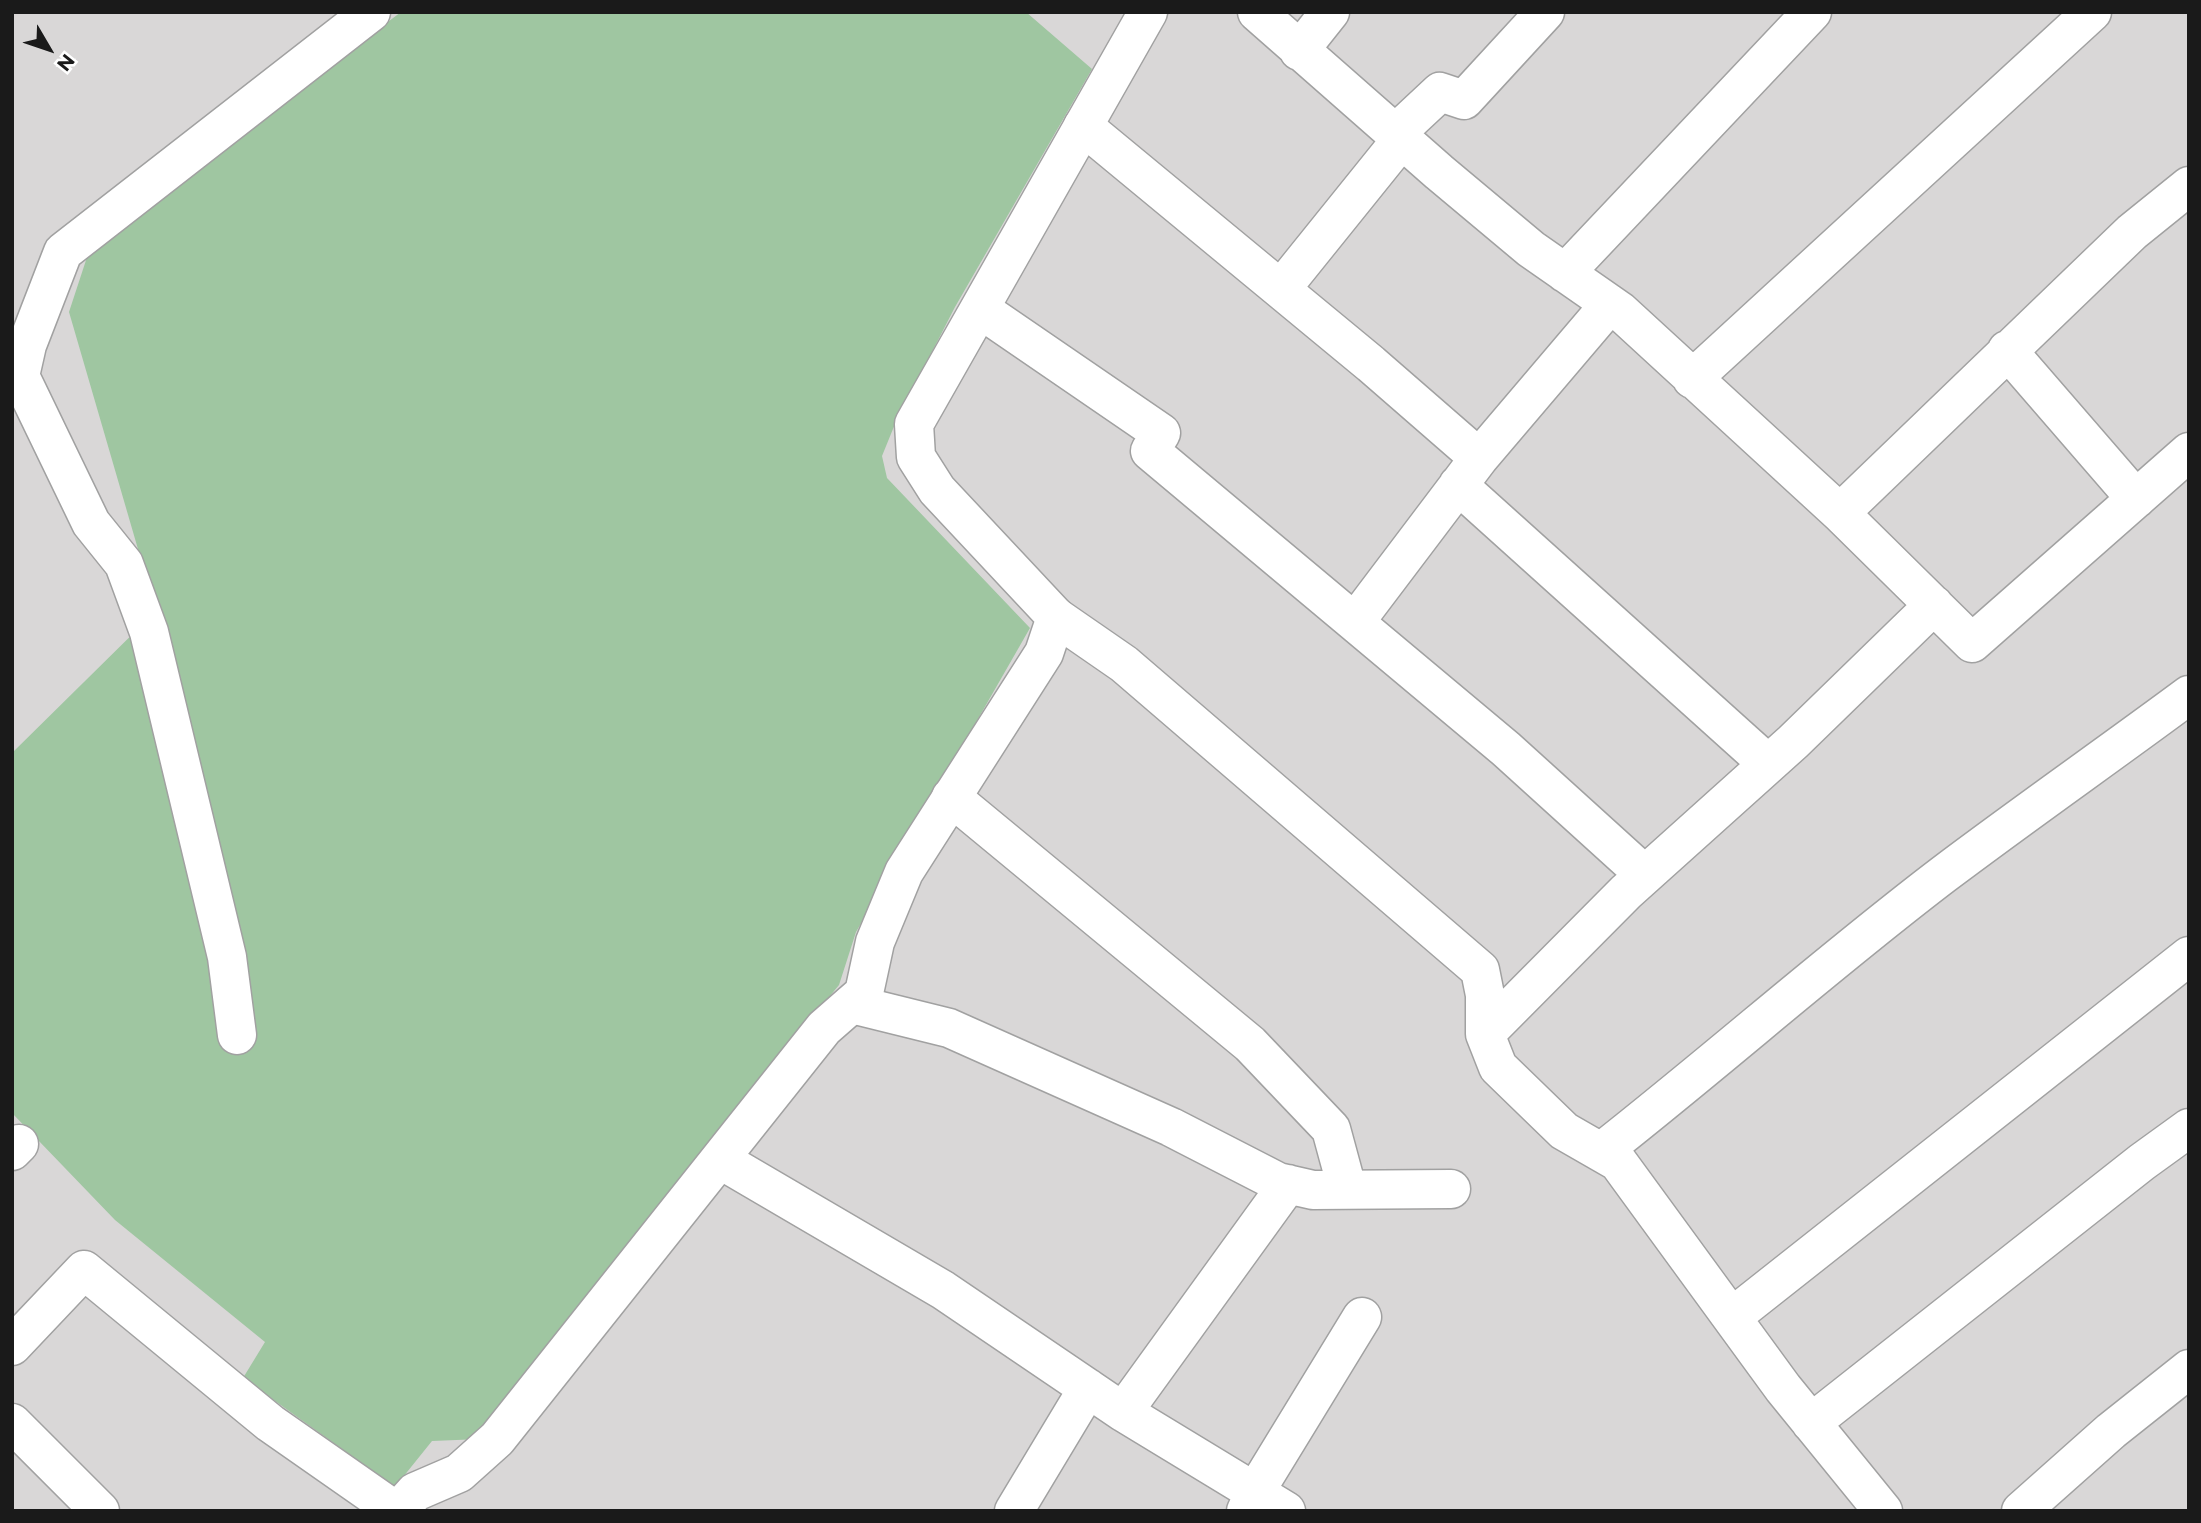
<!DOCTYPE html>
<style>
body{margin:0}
#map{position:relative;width:2201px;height:1523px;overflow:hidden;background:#ede7df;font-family:Montserrat,sans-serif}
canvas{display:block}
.frame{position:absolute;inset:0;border:14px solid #1a1a1a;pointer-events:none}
.north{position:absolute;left:14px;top:14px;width:70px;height:70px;-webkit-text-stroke:5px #fff;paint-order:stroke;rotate:129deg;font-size:19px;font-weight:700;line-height:28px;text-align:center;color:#1a1a1a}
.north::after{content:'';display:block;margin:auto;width:24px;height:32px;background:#1a1a1a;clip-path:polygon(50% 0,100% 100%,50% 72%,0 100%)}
</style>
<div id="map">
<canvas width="2201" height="1523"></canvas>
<div class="frame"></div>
<div class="north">N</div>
</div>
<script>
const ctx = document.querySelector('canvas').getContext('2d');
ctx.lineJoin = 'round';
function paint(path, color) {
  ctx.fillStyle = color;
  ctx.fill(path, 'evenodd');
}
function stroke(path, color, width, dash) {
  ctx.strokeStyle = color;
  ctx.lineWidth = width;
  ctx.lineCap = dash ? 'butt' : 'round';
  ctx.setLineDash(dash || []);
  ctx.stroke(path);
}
paint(new Path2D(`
 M12,12H2189V1511H12Z`), '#d9d7d7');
paint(new Path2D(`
 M401,12H1026L1092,69L955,307L895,424L882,456L887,478L1030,628L856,932L839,985L689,1167L481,1439L432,1441L395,1487L243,1378L265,1342L115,1220L12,1113V753L156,611L69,312L90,248Z`), '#9fc6a1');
const minor = new Path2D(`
 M1257,12L1439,172L1531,249L1620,311L1840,513L1972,643L2189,452
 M1299,51L1330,12
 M1083,126L1371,364L1479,458
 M1395,134L1440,92L1464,100L1545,12
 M1565,273L1812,12
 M1281,289L1401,140
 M980,309L1161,433L1150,451L1506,749L1645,875
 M2007,350L2136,499
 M1692,379L2092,12
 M1458,485L1768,764
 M1840,513L2132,232L2189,186
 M1056,617L1124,664L1480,970L1485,995V1034L1498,1067L1564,1131L1618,1162L1783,1388L1883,1511
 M1355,622L1479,458L1610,304
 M951,797L1250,1044L1331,1129L1347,1188
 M852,1004L949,1028L1171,1127L1278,1182L1313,1190L1451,1189
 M1485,1034L1626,892L1793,742L1934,605
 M237,1035L227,957L149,632L124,564L91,523L20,376L27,345L63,252L371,12
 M12,1151L19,1144
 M1601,1152C1717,1061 1827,963 1944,874C2025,813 2108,755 2189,695
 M721,1160L943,1290L1123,1412L1286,1511
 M1732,1317L2189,956
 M12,1346L84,1270L270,1423L396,1511
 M1123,1412L1288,1184
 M12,1423L100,1511
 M1811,1423L2142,1162L2189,1128
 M1014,1511L1088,1388
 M1246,1511L1255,1492L1362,1317
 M2021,1511L2111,1431L2189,1369`);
const tertiary = new Path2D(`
 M398,1511L415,1492L459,1473L497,1439L824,1028L864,993L875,942L904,872L1044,653L1056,617L937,490L916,457L914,424L1148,12`);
stroke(minor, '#a1a1a1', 41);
stroke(tertiary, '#a1a1a1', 41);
stroke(minor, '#fff', 38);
stroke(tertiary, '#fff', 38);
</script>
